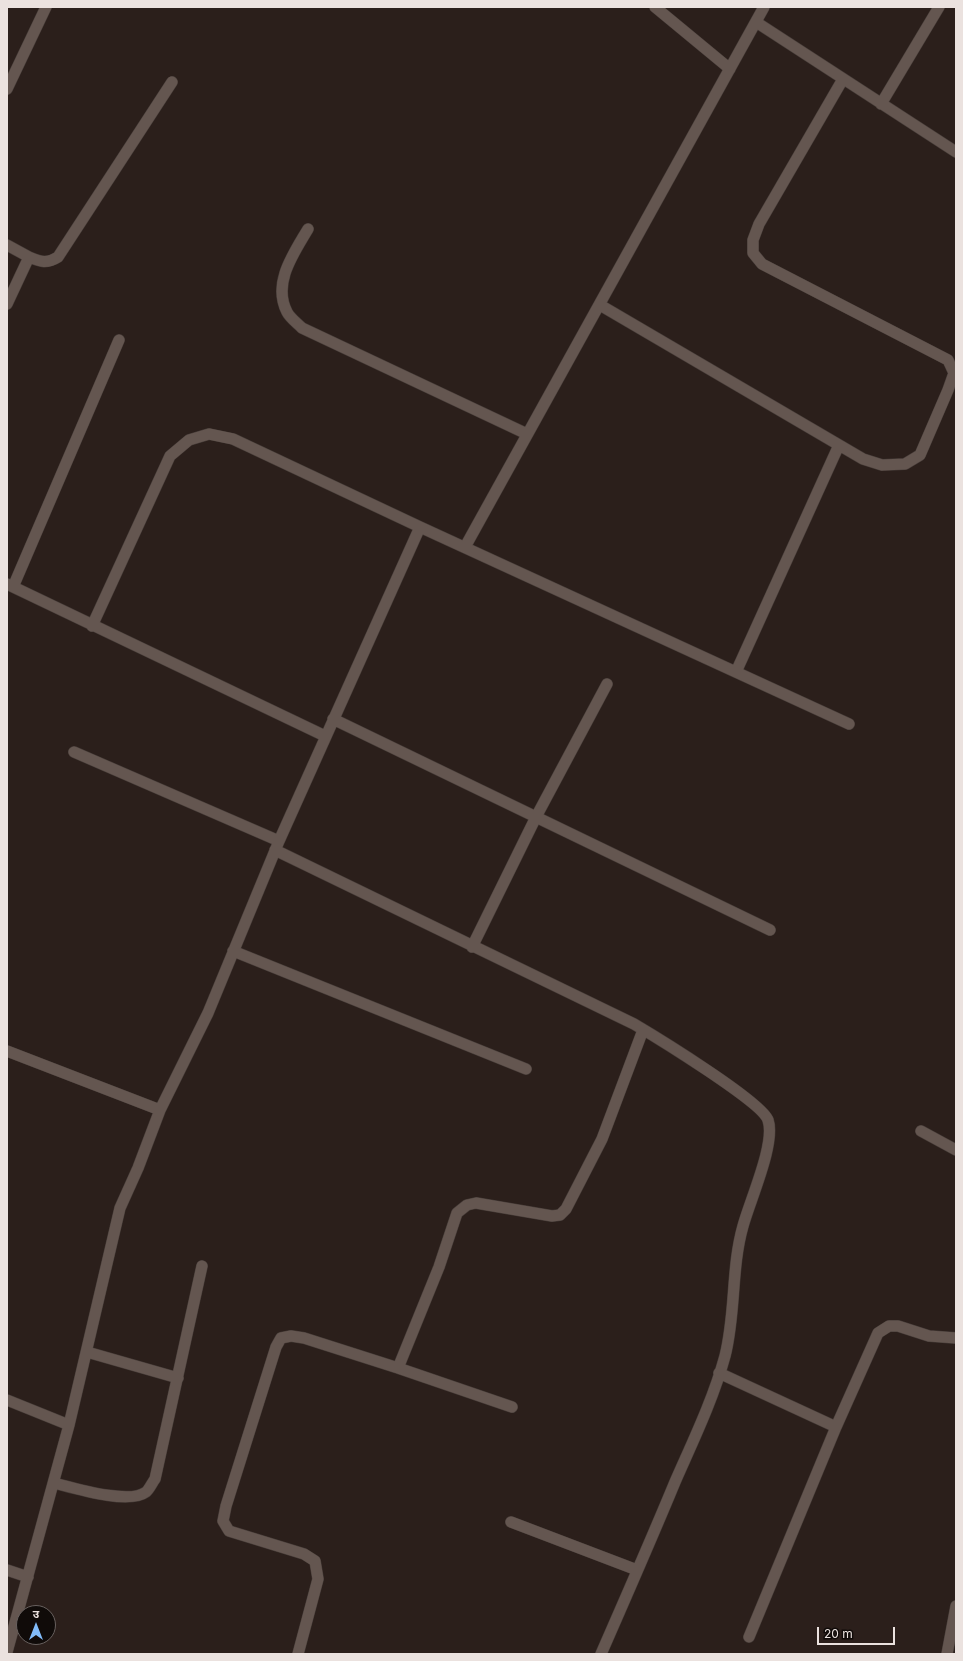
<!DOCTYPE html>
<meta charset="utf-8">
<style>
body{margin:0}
#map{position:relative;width:963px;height:1661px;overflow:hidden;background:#2b1f1b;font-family:Inter,"Noto Sans Devanagari",sans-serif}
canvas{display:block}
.frame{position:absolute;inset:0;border:8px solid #ebe2df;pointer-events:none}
.north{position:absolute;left:16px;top:1605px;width:40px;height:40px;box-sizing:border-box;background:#100b09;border:1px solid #68615f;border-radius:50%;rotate:0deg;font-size:11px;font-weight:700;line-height:16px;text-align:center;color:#ebe2df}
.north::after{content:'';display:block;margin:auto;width:14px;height:18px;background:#82bcfa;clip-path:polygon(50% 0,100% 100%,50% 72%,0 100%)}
.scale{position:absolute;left:817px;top:1627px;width:78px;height:18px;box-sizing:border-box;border:2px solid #ebe2df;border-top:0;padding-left:5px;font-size:12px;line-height:14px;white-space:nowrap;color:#ebe2df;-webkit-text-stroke:3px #100b09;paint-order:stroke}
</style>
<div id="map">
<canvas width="963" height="1661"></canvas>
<div class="frame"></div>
<div class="north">उ</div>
<div class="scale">20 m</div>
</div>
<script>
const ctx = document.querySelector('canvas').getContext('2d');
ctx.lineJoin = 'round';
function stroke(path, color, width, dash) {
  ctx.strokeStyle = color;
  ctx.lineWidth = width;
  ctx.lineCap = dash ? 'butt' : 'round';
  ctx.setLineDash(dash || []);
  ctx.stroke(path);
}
const minor = new Path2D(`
 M655,7L730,69
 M756,22L956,152
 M7,89L46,7
 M881,104L939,7
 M308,229C294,253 272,283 287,312C290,318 297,323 302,328L527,434
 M7,245L29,257L7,304
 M29,257C41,262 47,264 58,257L172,82
 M600,305L863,459L882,465L905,464L920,455L948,390L954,373L948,360L762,264L753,253V240L759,224L843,79
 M465,547L764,7
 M7,584L325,736
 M13,587L119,340
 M92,626L170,456L189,440L209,434L233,439L420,527L849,724
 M736,672L839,445
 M333,719L770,930
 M74,752L279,841
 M275,850L634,1024C656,1037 762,1102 768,1120C776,1143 750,1200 743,1226C731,1268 736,1313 725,1356C713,1400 693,1441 675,1482C651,1540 626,1597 601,1654
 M472,947L536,817L607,684
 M233,951L526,1069
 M7,1051L160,1110
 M921,1131L956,1150
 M87,1352L178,1378
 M398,1368L512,1407
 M719,1373L836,1427L749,1637
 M7,1400L69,1425
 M836,1427L878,1333L889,1326H898L929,1336L956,1338
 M54,1483C74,1488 129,1505 146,1492C149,1490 152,1483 155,1479L202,1266
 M511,1522L637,1570
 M7,1570L28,1577
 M7,1652L69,1425L120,1208L138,1168L160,1110L208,1013L279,841L420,527
 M298,1654L318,1579L315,1561L304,1554L229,1531L223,1521L226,1506L276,1347L281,1338L291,1336L304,1338L398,1368L439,1267L457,1213L467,1205L476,1203L552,1216L560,1215L566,1209L602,1139L643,1030
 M947,1654L956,1606`);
stroke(minor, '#473d39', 12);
stroke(minor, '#645650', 11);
</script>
